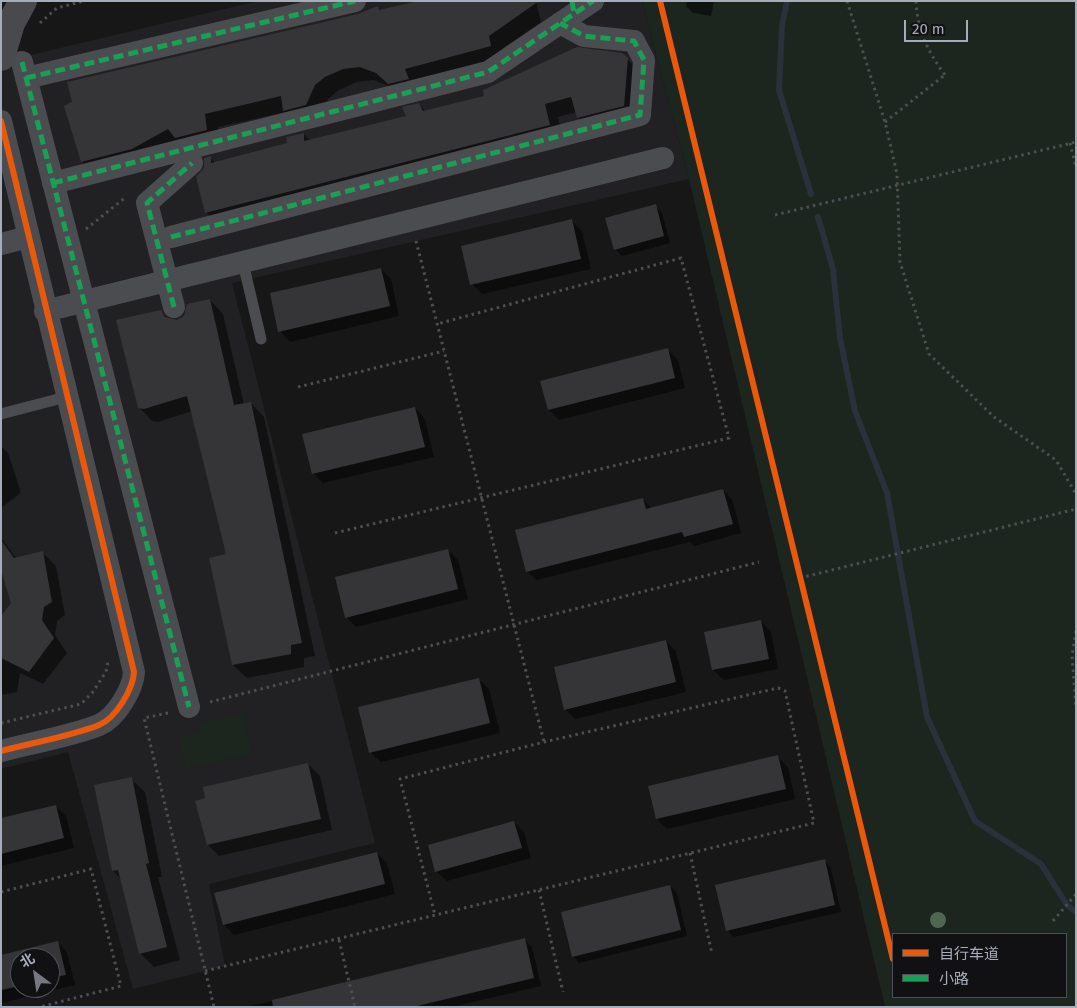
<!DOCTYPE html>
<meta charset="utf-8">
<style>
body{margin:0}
#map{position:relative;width:1077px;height:1008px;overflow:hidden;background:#171717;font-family:"Fira Sans","Noto Sans SC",sans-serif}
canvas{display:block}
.frame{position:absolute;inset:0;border:2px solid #a7acba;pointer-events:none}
.legend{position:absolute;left:892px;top:933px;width:175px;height:65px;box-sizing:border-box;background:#111113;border:1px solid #4d4f56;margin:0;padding:6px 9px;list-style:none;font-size:15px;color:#a7acba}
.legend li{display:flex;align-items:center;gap:10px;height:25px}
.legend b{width:25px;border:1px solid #4d4f56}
.north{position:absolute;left:10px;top:948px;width:50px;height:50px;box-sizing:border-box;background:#111113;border:1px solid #4d4f56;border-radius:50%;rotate:329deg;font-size:14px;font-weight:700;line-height:20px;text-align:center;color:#a7acba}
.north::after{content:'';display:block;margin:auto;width:18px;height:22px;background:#757881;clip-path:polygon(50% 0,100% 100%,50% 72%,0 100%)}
.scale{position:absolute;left:904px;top:20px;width:64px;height:22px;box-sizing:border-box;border:2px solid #a7acba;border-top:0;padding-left:6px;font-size:15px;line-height:18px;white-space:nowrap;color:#a7acba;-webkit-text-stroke:4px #111113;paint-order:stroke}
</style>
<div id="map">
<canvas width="1077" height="1008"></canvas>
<div class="frame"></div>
<ul class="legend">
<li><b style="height:6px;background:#e8590c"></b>自行车道</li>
<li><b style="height:6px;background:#1a9f57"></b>小路</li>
</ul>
<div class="north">北</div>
<div class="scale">20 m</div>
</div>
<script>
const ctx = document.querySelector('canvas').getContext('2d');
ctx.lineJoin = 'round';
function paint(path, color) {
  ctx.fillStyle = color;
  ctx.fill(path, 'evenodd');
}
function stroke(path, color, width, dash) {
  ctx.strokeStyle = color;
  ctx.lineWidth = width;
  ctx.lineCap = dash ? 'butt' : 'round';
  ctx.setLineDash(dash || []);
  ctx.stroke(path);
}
paint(new Path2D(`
 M258,1H642L689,179L232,283L375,843L209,884L225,966L133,989L68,752L1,769V62Z`), '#212123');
paint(new Path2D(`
 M642,1H1076V1007H885L689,179ZM1066,934V997H893V934Z
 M243,713L252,753L186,769L178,737L201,732L200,723Z`), '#1c251e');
paint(new Path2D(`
 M536,1L541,22L502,49L504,59L391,87L374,80L357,82L339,90L328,99L320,118L298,124L286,112L218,127L220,143L95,175L82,162L358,15L378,8L381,10Z
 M687,1H714L711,16L693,13L686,6Z
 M622,54L642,74L637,119L592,131L578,117L577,112L558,117L563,138L220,226L206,212V168L210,158L216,163L289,144L304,134L310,140L408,116L419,104L426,112L485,97Z
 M655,206L662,213L670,243L622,256L616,250Z
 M572,221L582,231L591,269L482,294L472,284Z
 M381,269L391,279L399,316L290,342L280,331Z
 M210,300L223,314L244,405L251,403L264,417L315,656L304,658V667L247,678L233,665L227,555L192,411L158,422L152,421L139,407L161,311L168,319L177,321Z
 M668,350L678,360L685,388L559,420L549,410L542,382Z
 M415,408L425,419L434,457L323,483L313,473Z
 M1,446L8,453L21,493L1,508Z
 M723,490L732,499L741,533L694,546L690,542L536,580L527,571L643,499L652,509Z
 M1,538L17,559L43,553L56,566L65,615L57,621L55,635L67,653L43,684L20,673L17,692L1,695V618L12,604L1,566Z
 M448,550L458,560L468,599L356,627L346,617Z
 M761,621L771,632L778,669L724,680L713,670Z
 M666,641L676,651L686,692L575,719L565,709Z
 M479,679L489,689L500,733L381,762L370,752Z
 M778,757L788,767L795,799L667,829L657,819L649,787Z
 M308,764L320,776L332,830L219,856L208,845Z
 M131,779L145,792L162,877H158L180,960L154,967L140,953L121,879L113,871Z
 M56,806L66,816L74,848L1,866V819Z
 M514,822L524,832L531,858L447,881L436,871Z
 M377,853L387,863L395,894L234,935L224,925Z
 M825,861L831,868L841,912L734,937L727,930Z
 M670,886L677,893L687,936L579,963L573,956Z
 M524,939L532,947L541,986L452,1007H245L358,982L357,979Z
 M57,942L67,953L75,985L1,1003V956ZM20,958H50V988H20Z`), '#0007');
stroke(new Path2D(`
 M787,1L782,26L779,90L811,194
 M818,217L833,269L840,338L855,411L887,493L927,717L975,821L1041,864L1067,905L1076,912`), '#29313a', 6);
paint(new Path2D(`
 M418,1H539L489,36L491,46L405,69L409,79L388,84L376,73L360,67L343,69L325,77L315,85L306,105L283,111L281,96L205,114L207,130L175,138L168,129L132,149L81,162L64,106L72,102L67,82L358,14L378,6L379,10Z
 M577,47L622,53L628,58L624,106L577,118L571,97L545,104L550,125L205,213L196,177L204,168V158L211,156V163L287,143L286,137L304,133V141L406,116L402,107L419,103L423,111L484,96L483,90Z
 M656,204L664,236L614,250L605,218Z
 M572,219L581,259L470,285L461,246Z
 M381,268L390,306L278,332L270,293Z
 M210,299L234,405L251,402L302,643L291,645V654L232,665L209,558L226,554L187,396L144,409L138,408L116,320L161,310L165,317L177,320L184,316L187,304Z
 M668,348L675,378L548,410L540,381Z
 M415,407L425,447L312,474L302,434Z
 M723,489L733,524L684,537L682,532L526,572L515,530L643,498L646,509Z
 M1,540L14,558L43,551L52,602L44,607L42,620L54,638L29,672L1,658V616L11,603L1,570Z
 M448,549L458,589L345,618L335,577Z
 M761,620L769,659L712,670L704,632Z
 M666,640L676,682L564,710L554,667Z
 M479,678L490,723L369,753L358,707Z
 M778,755L786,789L656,819L648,786Z
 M308,763L321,819L207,845L195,801L205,798L203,787Z
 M132,777L149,863L146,864L167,947L139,954L118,870L112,871L94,785Z
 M56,805L64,838L1,854V818Z
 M514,821L522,848L435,872L428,845Z
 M377,852L385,884L223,925L214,893Z
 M825,859L835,905L726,931L715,885Z
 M670,885L681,930L572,957L561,912Z
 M525,938L534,978L413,1007H273L272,1000Z
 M58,941L66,975L50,978V958H20V986L1,990V955Z`), '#353537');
stroke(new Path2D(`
 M847,1L885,122L897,174L900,262L929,354L994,417L1056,460L1076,494
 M916,1C917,30 928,52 945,75
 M40,23L57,8L84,1
 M885,122L946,74
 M1070,143L1076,167
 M775,215L1076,142
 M86,229L126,197
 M416,241L544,742
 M298,387L444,351
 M335,533L729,438L681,258L437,324
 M800,578L1076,509
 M1076,631L1072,656L1076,709
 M210,702L759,562
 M168,713L144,718L214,1007
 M1,723L81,704L92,693L106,672L108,661
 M690,853L712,954
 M539,890L563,992
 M1,892L91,869L121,986L40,1007
 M1053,921L1076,894
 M339,940L355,1007
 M205,971L814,823L785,691L778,688L544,742L400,779L435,915`), '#4d4e52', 3, [2.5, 4]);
stroke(new Path2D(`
 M243,263L261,339
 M1,414L66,397`), '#4b4c50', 11);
stroke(new Path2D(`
 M22,62L189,707
 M26,78L355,1
 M1,121L134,672C133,689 116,718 99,725C72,736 31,743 1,751
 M53,183L488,72L593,1
 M171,237L640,115L644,60L634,41L584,36L560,23
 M1,244L28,237
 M45,311L663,158`), '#4b4c50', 22);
stroke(new Path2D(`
 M1,57L11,23L23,1`), '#4a4a4e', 28);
stroke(new Path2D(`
 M174,307L147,203L192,163`), '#4b4c50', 22);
stroke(new Path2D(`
 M572,1L574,13
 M22,62L189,707
 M26,78L355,1
 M53,183L488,72L593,1
 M171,237L640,115L644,60L634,41L584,36L560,23
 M174,307L147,203L192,163`), '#1a9f57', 5, [10, 5]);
stroke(new Path2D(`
 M660,1L893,959
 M1,121L134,672C133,689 116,718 99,725C72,736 31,743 1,751`), '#e8590c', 6);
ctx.fillStyle = '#4f6651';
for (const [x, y] of [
 [938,920]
]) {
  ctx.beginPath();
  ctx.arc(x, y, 8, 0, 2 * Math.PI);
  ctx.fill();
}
</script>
